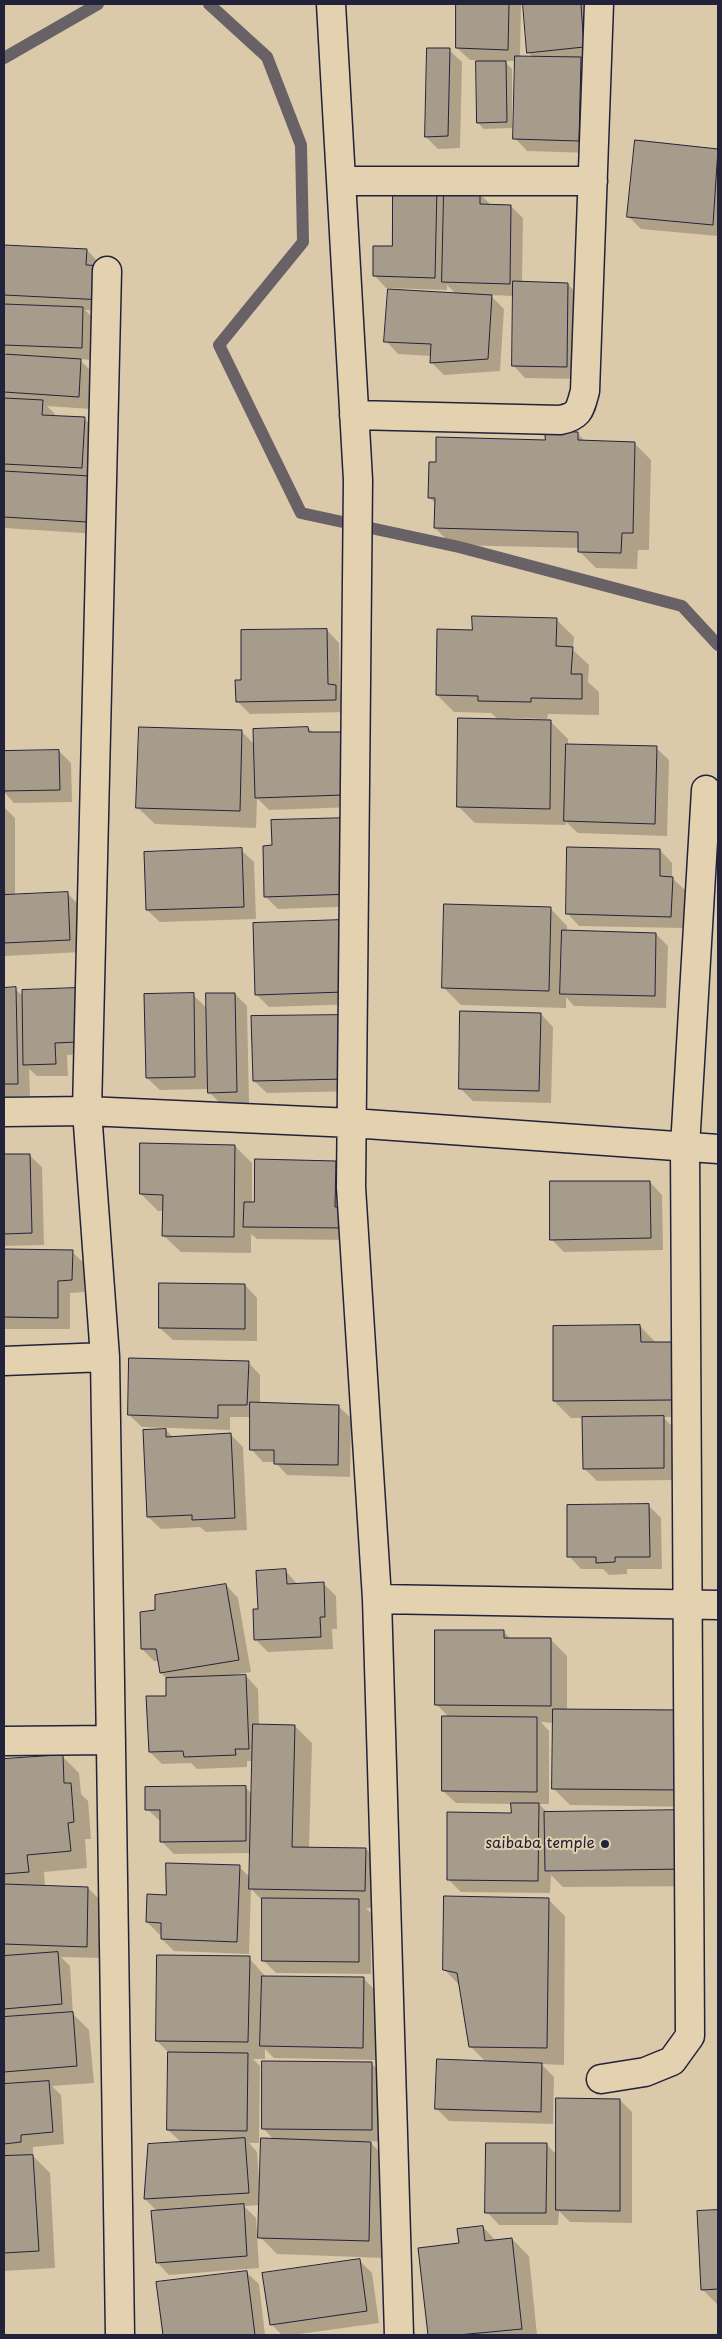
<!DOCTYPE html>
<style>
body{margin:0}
#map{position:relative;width:722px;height:2339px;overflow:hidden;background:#dbcaaa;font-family:"Playpen Sans",sans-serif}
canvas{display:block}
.frame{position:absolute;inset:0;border:5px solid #22223b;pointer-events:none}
</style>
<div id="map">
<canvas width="722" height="2339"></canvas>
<div class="frame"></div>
</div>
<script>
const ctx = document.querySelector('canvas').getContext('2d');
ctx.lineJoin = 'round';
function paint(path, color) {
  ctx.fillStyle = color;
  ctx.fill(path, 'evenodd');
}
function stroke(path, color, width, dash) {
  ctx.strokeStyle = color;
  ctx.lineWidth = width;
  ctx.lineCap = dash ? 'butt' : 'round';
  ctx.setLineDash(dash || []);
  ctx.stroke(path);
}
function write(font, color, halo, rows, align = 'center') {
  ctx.font = font + ' "Playpen Sans",sans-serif';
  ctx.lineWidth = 4;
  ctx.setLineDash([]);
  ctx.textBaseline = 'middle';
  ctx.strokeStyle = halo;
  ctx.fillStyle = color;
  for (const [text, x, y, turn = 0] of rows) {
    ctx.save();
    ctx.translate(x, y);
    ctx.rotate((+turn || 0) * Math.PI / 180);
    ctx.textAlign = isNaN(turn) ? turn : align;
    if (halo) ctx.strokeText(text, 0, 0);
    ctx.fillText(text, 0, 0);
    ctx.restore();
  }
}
paint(new Path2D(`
 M458,4H521L520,57H533L528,52L525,4H593L596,59L582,60L592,71L591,153L527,151L515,138L516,61H504L512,69V128L484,129L478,123L477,60H470L457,48Z
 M449,50L462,62L460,148L438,149L426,137Z
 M636,141L718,150V236L641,229L628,216Z
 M436,188L445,197L479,193L491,205L511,206L523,218L522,283L568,284L580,297L579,379L525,378L513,365L514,296L490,295L504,309L500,371L444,375L432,363V356L398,354L386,341L456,294L447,285V290L386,288L374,275Z
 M4,246L87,250L99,263L116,312L85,310L95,320L94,360L79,359L93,373L91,409L47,406L55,414L54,417L84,418L96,431L99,534L4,528V356H9L4,351Z
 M578,434L586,442L634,443L651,460L649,550H638L637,569L596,568L579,551V548L452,545L435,528L436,504L429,497L546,441Z
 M557,620L574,637L573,650L589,665L588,682L599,692V715L548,714L547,719L511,718L510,720L551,722L568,739V745L656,748L669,760L667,836L578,833L566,822V825L475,823L458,806L499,720L491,713L454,712L437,695L473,631Z
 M327,630L339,643L340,691L348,698V712L250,714L237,701L243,681Z
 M308,728L314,733L356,807L269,810L257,798L256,828L155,824L137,807L242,732L255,745Z
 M59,751L71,763L72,802L14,803L4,792V753Z
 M4,807L15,818V896L68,894L80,906L82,952L4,956Z
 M264,847L365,906L278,909L265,896Z
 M241,850L254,862L256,919L160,922L147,910Z
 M660,850L672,863V878L685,890L683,928L579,926L567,913Z
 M550,908L567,926V931L656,934L668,946L666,1008L574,1006L566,997V1008L461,1005L444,988Z
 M254,924L356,1004L269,1007L256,994Z
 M4,989H15L23,996L75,989L88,1002L89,1054L67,1055L68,1076H37L29,1069L30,1096L4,1097Z
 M235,994L247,1006L249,1104L222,1105L209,1092V1089L160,1090L147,1078L193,995L208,1009Z
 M541,1014L553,1027L551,1103L473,1101L460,1088Z
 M253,1017L358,1091L267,1093L254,1081Z
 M235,1146L252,1163V1203L335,1162L348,1174L357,1240L257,1239L251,1234V1253L181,1252L163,1235L164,1211H158L141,1194Z
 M4,1155H29L42,1167L44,1245L4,1246Z
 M650,1182L662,1195L663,1250L564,1252L551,1239Z
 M4,1251L72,1252L85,1264L84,1292L70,1293V1329H4Z
 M245,1285L257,1298V1341L173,1340L160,1328Z
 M640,1326L656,1343H671L688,1360L689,1417H663L676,1430V1480L597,1481L584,1468L583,1418H571L554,1401Z
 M248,1362L260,1375V1404L338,1406L351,1418L350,1477L287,1475L275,1462H263L251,1449V1417H230V1430L142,1427L129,1415Z
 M166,1430L173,1437L231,1435L243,1447L247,1530L206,1532L200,1527L161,1529L148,1517Z
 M649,1506L661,1518L662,1569H627V1574L609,1575L603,1569H581L569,1556Z
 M285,1570L298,1585L323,1583L336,1596L337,1629H332L333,1649L268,1652L256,1640L259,1610Z
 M226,1585L238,1598L251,1672L233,1675V1677L246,1676L258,1689L259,1725L295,1726L312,1743L309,1848L366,1849L383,1866L382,1908H366L371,1913V1974L276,1973L263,1960V1901L251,1889L249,1954L174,1951L162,1939V1935L159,1934L147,1922L167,1896L239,1867L251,1878V1853L174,1854L161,1841V1822L147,1809L245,1787L253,1795L254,1761H247V1767L197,1769L191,1763L162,1764L150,1752L168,1697L167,1679L161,1673L159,1661H154L142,1649L156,1611Z
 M504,1632L511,1639H550L567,1656V1710L679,1711L696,1807L570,1805L553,1788L554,1723L541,1722L549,1731V1804H539L548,1813L686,1811L703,1829L704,1886L563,1887L551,1875L550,1893L461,1892L448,1879L513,1815L512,1804L456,1803L443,1791L449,1717L436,1704Z
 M62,1756L79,1773L81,1794L88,1801L91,1839H85L87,1868L44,1872L45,1887L88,1888L100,1900L99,1958L61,1957L70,1966L73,2014L89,2030L94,2083L52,2086L61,2095L64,2144L33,2147V2154H31L50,2173L55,2268L4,2271V1760Z
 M548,1899L565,1916L564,2065L541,2064L554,2077L553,2124L449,2121L437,2109L486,2062L470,2046L460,1986L444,1969Z
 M249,1958L266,1977L363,1978L376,1991L375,2060L274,2058L265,2049V2059H253L260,2066L259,2143H249L257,2152L259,2180H261L274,2140L263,2128L371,2063L384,2076L383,2142L369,2141L388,2160L385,2258L277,2254L260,2237L261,2205L244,2206L256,2218L259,2268L169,2275L157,2262L158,2212L145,2199L182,2143L168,2130L169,2053L157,2041Z
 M620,2100L632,2112V2223L570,2222L559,2211L558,2225H499L487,2212L547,2145L558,2156Z
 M718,2211V2305L702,2289L698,2212Z
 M483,2227L496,2241L512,2239L529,2256L537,2335H430L420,2249L460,2245Z
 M359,2260L372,2273L379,2323L292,2335H282L271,2324Z
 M246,2272L259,2284L265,2335H164L158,2283Z`), '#0003');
stroke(new Path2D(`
 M209,4L267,57L301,145L303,242L219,345L301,513L459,547L682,606L718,645
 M4,58L98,4`), '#686166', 12);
const building = new Path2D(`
 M456,4H509L508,50L456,48Z
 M523,4H581L584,47L527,53Z
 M427,48H450L448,136L425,137Z
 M515,56L581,57L579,141L513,139Z
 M476,61H506L507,122L477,123Z
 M635,140L718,149L713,225L627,217Z
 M393,186L437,187L435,278L373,276V246H392Z
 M444,191L480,192V204L511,205L510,284L442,282Z
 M4,245L87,249L86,265L106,266L104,300L4,295Z
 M513,281L568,283L567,367L512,366Z
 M388,289L492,295L488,359L430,363L431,344L384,342Z
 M4,304L83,307L82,348L4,345Z
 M4,354L81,359L79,397L4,392Z
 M4,398L43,400L42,415L85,417L82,468L4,464Z
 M545,431L578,432V440L635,442L633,533H622L621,553L578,552V532L434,528L435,498H428L429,462H436V437L545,440Z
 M4,471L90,476L87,522L4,517Z
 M472,616L557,618L556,646L573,647L571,674H582V699L531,698V702L478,701V696L436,695L437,629L472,630Z
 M327,629L328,684L336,685V700L236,702L235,680H241V630Z
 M458,718L551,720L550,809L457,807Z
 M139,727L242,730L240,811L136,808Z
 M308,727L309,732H342L344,795L255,798L253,729Z
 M566,744L657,746L655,824L564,821Z
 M59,750L60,790L4,791V751Z
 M350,818L353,894L264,897L263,846L272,845L271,820Z
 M567,847L660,849V876L673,877L671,917L566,914Z
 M242,848L244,907L146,910L144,852Z
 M68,892L70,940L4,943V895Z
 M444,904L551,907L549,991L442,988Z
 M342,920L344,992L255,995L253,923Z
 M562,930L656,933L655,996L560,994Z
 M16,987L18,1084H4V988Z
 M76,988L77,1042L55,1043L56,1064L23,1065L22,990Z
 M194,993L195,1077L146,1078L144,994Z
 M206,993H235L237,1092L208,1093Z
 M460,1011L541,1013L539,1091L459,1089Z
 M345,1015L346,1079L253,1081L251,1016Z
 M140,1143L235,1145L234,1237L162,1236L163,1195L140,1194Z
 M4,1154H30L32,1233L4,1234Z
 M255,1159L336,1161L335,1207H345V1228L243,1227L244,1202H254Z
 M550,1181H650L651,1238L550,1240Z
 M4,1249L73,1250L72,1280L58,1281V1318L4,1317Z
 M159,1283L245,1284V1329L159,1328Z
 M640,1325L641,1342H672V1400L553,1401V1326Z
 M129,1358L249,1361L247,1405H218V1418L128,1415Z
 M250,1402L339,1405L338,1465L274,1464V1450H250Z
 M664,1416V1468L583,1469L582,1417Z
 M166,1429V1437L231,1433L235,1518L192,1520V1515L147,1517L143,1430Z
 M649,1504L650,1557H615V1562L596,1563V1557H567V1505Z
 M286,1569L287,1584L324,1582L325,1617H320L321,1637L254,1640L253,1609H258L256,1571Z
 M226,1584L239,1660L160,1673L156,1649H141L140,1612L155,1610V1595Z
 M435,1630H504V1638H551V1706L435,1705Z
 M246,1675L249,1749H235L236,1755L184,1757L183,1751L149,1752L146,1696H166V1678Z
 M553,1709L680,1710L679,1790L552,1789Z
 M442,1716L537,1717V1792L442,1791Z
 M253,1724L295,1725L292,1847L366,1848L365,1891L249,1889Z
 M63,1755L64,1783H71L74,1822L68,1823L71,1851L27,1855L29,1872L4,1874V1759Z
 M246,1786V1841L160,1842V1810H145V1787Z
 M511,1803H539L538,1881L447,1880V1812L511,1813Z
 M686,1810L687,1869L545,1871L544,1812Z
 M166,1863L240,1865L237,1942L161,1939V1923L146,1922L147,1894L166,1895Z
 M4,1884L88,1887L87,1947L4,1944Z
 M444,1896L549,1898L547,2048L469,2047L457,1973L443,1970Z
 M262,1898L359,1899V1962L262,1961Z
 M58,1952L62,2004L4,2009V1956Z
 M157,1955L250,1956L248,2042L156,2041Z
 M262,1976L364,1977L363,2048L260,2046Z
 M73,2012L77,2066L4,2072V2017Z
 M168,2052L248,2053L247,2131L167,2130Z
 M437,2059L542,2063L541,2112L435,2109Z
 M262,2061L372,2062V2130L262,2129Z
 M49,2081L53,2132L21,2135V2142L4,2144V2084Z
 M556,2098L620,2099V2211L556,2210Z
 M245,2138L249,2193L144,2199L148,2144Z
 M261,2138L371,2142L369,2241L258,2238Z
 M486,2143H547L546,2213H485Z
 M33,2155L39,2251L4,2253V2156Z
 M244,2204L247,2256L156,2263L151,2211Z
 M718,2210V2289L701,2290L697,2211Z
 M483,2226L485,2241L512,2238L522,2329L458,2335H428L418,2248L459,2243L457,2229Z
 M360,2259L367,2311L270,2325L262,2273Z
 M247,2271L255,2335H163L156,2282Z`);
paint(building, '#a79b8b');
stroke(building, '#22223b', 1);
const minor = new Path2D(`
 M331,4L358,480L351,1187L377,1599L399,2335
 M341,181H593
 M354,415L560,420C580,416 580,409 585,391L599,4
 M4,1112L87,1111L107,271
 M105,1357L120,2335
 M4,1361L105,1357L87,1111L352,1123L718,1149
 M377,1599L718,1605
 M4,1741L111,1740
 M601,2079L645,2072L672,2061L690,2036L685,1147L706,790`);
stroke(minor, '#22223b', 31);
stroke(minor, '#e3d1af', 28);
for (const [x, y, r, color] of [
 [605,1844,5,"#22223b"]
]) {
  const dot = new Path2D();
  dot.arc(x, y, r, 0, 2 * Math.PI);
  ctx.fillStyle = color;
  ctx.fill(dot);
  stroke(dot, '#e3d1af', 2);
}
write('15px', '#22223b', '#e3d1af', [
 ["saibaba temple",595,1844]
], 'right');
</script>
